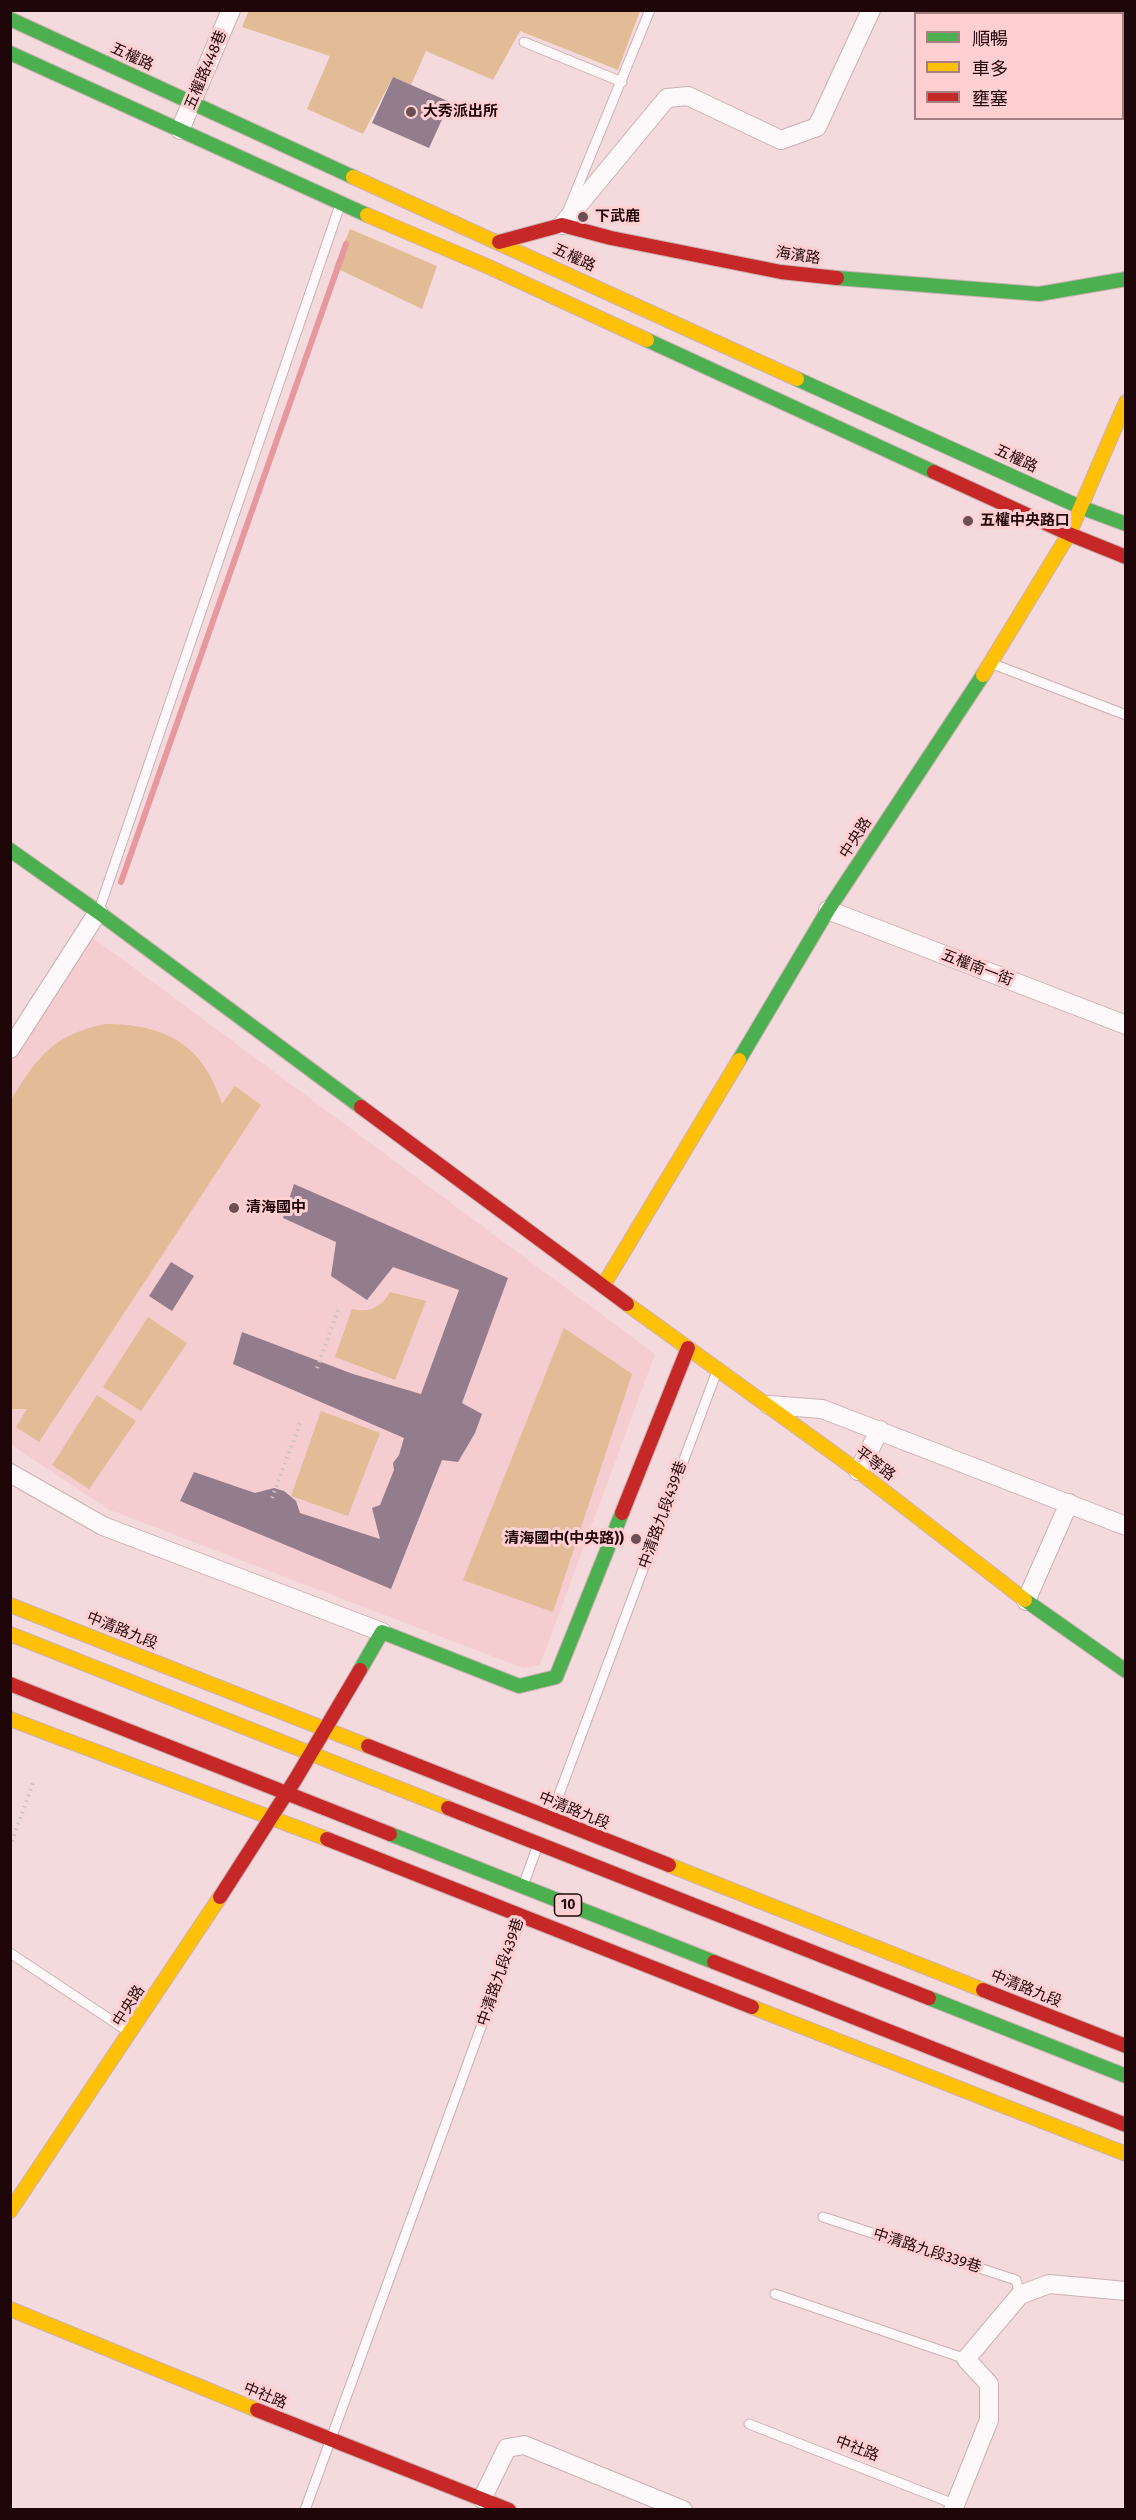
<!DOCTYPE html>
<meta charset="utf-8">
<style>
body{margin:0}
#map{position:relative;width:1136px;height:2520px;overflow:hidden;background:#f4dadc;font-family:"Fira Sans","Noto Sans TC",sans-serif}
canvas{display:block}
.frame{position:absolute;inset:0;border:12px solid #1f0609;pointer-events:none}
.legend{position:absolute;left:914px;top:12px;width:210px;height:108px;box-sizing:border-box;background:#ffcfd2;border:2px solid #a57f82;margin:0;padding:8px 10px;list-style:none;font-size:18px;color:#1f0609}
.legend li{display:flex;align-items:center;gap:12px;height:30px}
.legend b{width:30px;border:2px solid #a57f82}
</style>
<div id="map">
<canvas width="1136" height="2520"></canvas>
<div class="frame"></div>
<ul class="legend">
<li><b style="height:8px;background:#4caf50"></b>順暢</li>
<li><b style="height:8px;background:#ffc107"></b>車多</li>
<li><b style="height:8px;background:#c62828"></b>壅塞</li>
</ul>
</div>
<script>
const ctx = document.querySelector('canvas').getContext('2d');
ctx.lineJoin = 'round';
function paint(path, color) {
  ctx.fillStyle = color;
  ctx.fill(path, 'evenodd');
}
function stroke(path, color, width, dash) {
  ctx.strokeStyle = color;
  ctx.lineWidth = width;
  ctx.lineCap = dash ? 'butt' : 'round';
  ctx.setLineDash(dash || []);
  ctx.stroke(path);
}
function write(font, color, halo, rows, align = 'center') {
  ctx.font = font + ' "Fira Sans","Noto Sans TC",sans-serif';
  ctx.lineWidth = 6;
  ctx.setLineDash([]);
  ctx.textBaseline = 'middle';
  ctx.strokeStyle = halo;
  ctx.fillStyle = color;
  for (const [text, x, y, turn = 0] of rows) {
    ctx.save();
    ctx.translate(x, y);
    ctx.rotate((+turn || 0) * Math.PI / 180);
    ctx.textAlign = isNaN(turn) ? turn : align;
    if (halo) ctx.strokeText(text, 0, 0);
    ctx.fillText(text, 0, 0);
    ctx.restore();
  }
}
paint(new Path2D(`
 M92,937L655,1354L540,1665L523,1668L110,1510L11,1445L10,1061Z`), '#f5cccf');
paint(new Path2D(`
 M249,10H640V11L618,70L520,31L493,80L426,51L411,85L393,77L363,134L307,109L330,56L242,27Z
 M350,229L437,266L422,309L334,267Z
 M105,1024C165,1024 203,1044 222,1104L235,1086L261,1105L39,1442L16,1427L27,1409H11V1100C37,1057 53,1035 105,1024Z
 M390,1292L426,1301L395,1380L335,1357L352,1309C369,1313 381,1308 390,1292Z
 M148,1317L187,1343L141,1411L103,1387Z
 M564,1328L632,1374L553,1612L463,1580Z
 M97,1395L136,1421L89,1489L52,1465Z
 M321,1411L380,1433L348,1516L291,1496Z`), '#e2bb97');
stroke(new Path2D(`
 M121,882L346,244`), '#e7989f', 6);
paint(new Path2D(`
 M393,77L450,102L429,148L372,123Z
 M294,1184L508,1278L462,1403L482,1414L475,1433L458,1462L442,1460L391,1589L180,1501L194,1472L255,1493L274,1488L284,1491L296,1501L300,1513L380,1539L372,1508L380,1505L394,1470L393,1463L399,1455L404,1438L233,1364L242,1332L353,1374L421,1394L459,1290L393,1267L367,1300L331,1276L336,1242L283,1218Z
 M171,1262L194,1276L172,1311L149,1296Z`), '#937c8c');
const lane = new Path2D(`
 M524,42L622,82
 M1122,79L1126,96
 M569,208L650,10
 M993,664L1126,715
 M99,910L340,205
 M551,1816L717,1371
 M524,1883L538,1845
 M10,1953L129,2032
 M823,2217L1016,2280L1020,2295
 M775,2294L966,2359
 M749,2424L954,2504
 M305,2510L520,1920`);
const street = new Path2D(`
 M180,130L231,10
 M562,225L667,98L688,96L781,140L817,127L871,10
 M828,910L1126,1025
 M10,1049L98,912
 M769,1405L822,1409L1126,1526
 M858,1471L880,1430
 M10,1473L103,1526L382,1632
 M1026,1601L1069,1503
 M482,2499L507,2448L524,2445L683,2510
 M953,2510L989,2420V2384L966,2359L1020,2295L1049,2284L1126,2291`);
const fast = new Path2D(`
 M10,19L353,177
 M10,53L367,215
 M837,278L1039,294L1126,279
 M647,340L934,472
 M797,379L1080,507L1126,524
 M10,850L98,912L361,1107
 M739,1060L828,910L983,675
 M1025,1600L1126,1671
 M360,1670L382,1632L519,1686L556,1677L622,1513
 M390,1834L714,1962
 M929,1998L1126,2076`);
const slow = new Path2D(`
 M353,177L797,379
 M367,215L489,267L647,340
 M983,675L1069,534L1126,402
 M603,1286L739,1060
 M627,1304L858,1471L1025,1600
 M10,1605L368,1746
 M10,1634L448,1808
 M10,1719L327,1839
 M669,1865L983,1990
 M752,2007L1126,2154
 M10,2211L220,1897
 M10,2309L257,2410`);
const jam = new Path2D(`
 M499,242L562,225L611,238L781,272L837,278
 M934,472L1069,534L1126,557
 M361,1107L627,1304
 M622,1513L688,1348
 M10,1684L390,1834
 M368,1746L669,1865
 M448,1808L929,1998
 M327,1839L752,2007
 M220,1897L295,1780L360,1670
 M714,1962L1126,2125
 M983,1990L1126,2046
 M257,2410L509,2510`);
stroke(lane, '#cbb1b3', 11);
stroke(street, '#cbb1b3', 20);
stroke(fast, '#cbb1b3', 16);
stroke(slow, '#cbb1b3', 16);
stroke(jam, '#cbb1b3', 16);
stroke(new Path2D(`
 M317,1368L339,1307
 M272,1498L300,1423
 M10,1847L33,1783`), '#ccc2c3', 4, [1.5, 4.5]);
stroke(lane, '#fdf9fa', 9);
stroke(street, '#fdf9fa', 18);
stroke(fast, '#4caf50', 14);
stroke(slow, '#ffc107', 14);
stroke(jam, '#c62828', 14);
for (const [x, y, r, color] of [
 [411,112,6,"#6a5053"],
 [583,217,6,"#6a5053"],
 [968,521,6,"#6a5053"],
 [234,1208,6,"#6a5053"],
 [636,1539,6,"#6a5053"]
]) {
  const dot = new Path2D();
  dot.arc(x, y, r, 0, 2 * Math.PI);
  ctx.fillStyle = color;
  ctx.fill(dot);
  stroke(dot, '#ffcfd2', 2);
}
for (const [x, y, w] of [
 [568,1905,27]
]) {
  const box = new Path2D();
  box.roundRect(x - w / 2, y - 11, w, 22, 4.5);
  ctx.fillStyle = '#ffcfd2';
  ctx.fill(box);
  stroke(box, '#1f0609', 1.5);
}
write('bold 14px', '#1f0609', null, [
 ["10",568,1905]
]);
write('15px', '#1f0609', '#ffcfd2', [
 ["五權路",132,57,25],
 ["五權路448巷",206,70,-67],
 ["海濱路",798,256,8],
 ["五權路",574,258,25],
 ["五權路",1016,459,25],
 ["中央路",856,838,-57],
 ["五權南一街",977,968,21],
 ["平等路",875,1464,37],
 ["中清路九段439巷",663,1515,-70],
 ["中清路九段",122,1631,22],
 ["中清路九段",574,1811,22],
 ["中清路九段439巷",501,1972,-71],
 ["中清路九段",1026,1989,22],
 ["中央路",129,2006,-57],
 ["中清路九段339巷",927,2251,18],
 ["中社路",265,2396,22],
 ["中社路",857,2449,21]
]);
write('bold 15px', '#1f0609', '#ffcfd2', [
 ["大秀派出所",423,112],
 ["下武鹿",595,217],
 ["五權中央路口",980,521],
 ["清海國中",246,1208],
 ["清海國中(中央路))",624,1539,"right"]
], 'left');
</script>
